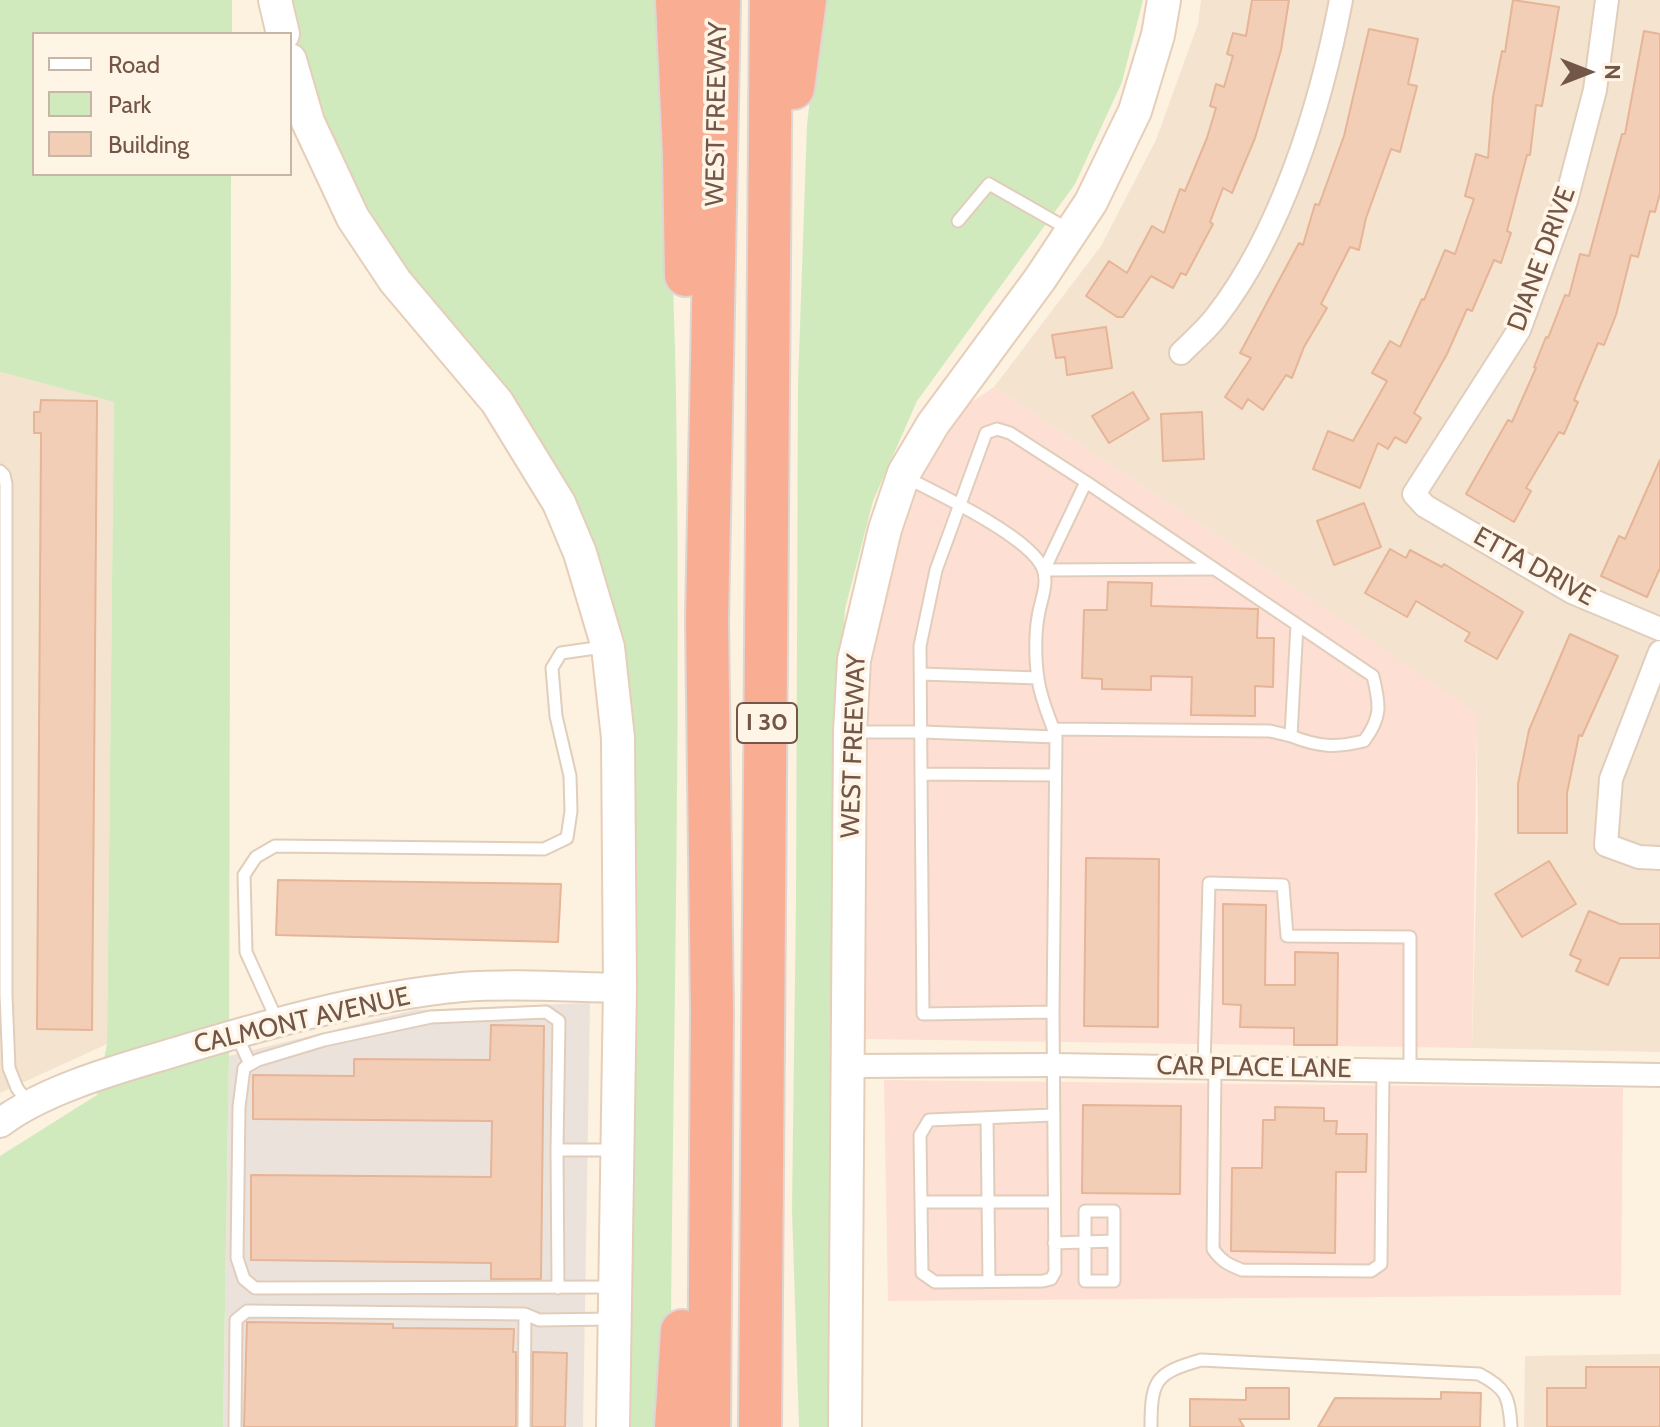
<!DOCTYPE html>
<style>
body{margin:0}
#map{position:relative;width:1660px;height:1427px;overflow:hidden;background:#fdf1df;font-family:Cabin,sans-serif}
canvas{display:block}
.legend{position:absolute;left:32px;top:32px;width:260px;height:144px;box-sizing:border-box;background:#fff5e6;border:2px solid #c7b5a6;margin:0;padding:10px 14px;list-style:none;font-size:24px;color:#735647}
.legend li{display:flex;align-items:center;gap:16px;height:40px}
.legend b{width:40px;border:2px solid #c7b5a6}
.north{position:absolute;left:1548px;top:32px;width:80px;height:80px;-webkit-text-stroke:6px #fff5e6;paint-order:stroke;rotate:90deg;font-size:22px;font-weight:700;line-height:32px;text-align:center;color:#735647}
.north::after{content:'';display:block;margin:auto;width:28px;height:36px;background:#735647;clip-path:polygon(50% 0,100% 100%,50% 72%,0 100%)}
</style>
<div id="map">
<canvas width="1660" height="1427"></canvas>
<ul class="legend">
<li><b style="height:10px;background:#fff"></b>Road</li>
<li><b style="height:22px;background:#d0eabe"></b>Park</li>
<li><b style="height:22px;background:#f3ceb6"></b>Building</li>
</ul>
<div class="north">N</div>
</div>
<script>
const ctx = document.querySelector('canvas').getContext('2d');
ctx.lineJoin = 'round';
function paint(path, color) {
  ctx.fillStyle = color;
  ctx.fill(path, 'evenodd');
}
function stroke(path, color, width, dash) {
  ctx.strokeStyle = color;
  ctx.lineWidth = width;
  ctx.lineCap = dash ? 'butt' : 'round';
  ctx.setLineDash(dash || []);
  ctx.stroke(path);
}
function write(font, color, halo, rows, align = 'center') {
  ctx.font = font + ' Cabin,sans-serif';
  ctx.lineWidth = 7;
  ctx.setLineDash([]);
  ctx.textBaseline = 'middle';
  ctx.strokeStyle = halo;
  ctx.fillStyle = color;
  for (const [text, x, y, turn = 0] of rows) {
    ctx.save();
    ctx.translate(x, y);
    ctx.rotate((+turn || 0) * Math.PI / 180);
    ctx.textAlign = isNaN(turn) ? turn : align;
    if (halo) ctx.strokeText(text, 0, 0);
    ctx.fillText(text, 0, 0);
    ctx.restore();
  }
}
paint(new Path2D(`
 M1201,0H1660V1052L1472,1048L1478,819L1476,713L1225,540L994,387L1101,246L1156,140L1198,24Z
 M0,372L114,402L107,1044L0,1093Z
 M1660,1354V1427H1524L1525,1356Z`), '#f4e3ce');
paint(new Path2D(`
 M994,387L1225,540L1477,713L1472,1048L864,1039L865,700L900,517L924,458L970,403Z
 M884,1080L1623,1088L1621,1295L888,1301Z`), '#fddfd3');
paint(new Path2D(`
 M590,1003L583,1427H223L229,1056L414,1010Z`), '#ebe3db');
paint(new Path2D(`
 M0,0H232V34H34V174H231L229,1056L223,1427H0V1156L97,1095L107,1044L114,402L0,372Z
 M288,0H657C665,132 674,263 676,395C681,701 674,1007 671,1312L666,1427H627L631,751L575,504L536,432L503,384L421,288L391,247L358,191L325,127L298,42Z
 M821,0H1143L1122,82L1075,184L917,401L873,501L845,609L840,690L835,1427H799L792,1210L796,902L798,384L807,125Z`), '#d0eabe');
const building = new Path2D(`
 M1252,0H1289L1281,50L1270,88L1255,138L1232,193L1223,188L1210,222L1213,224L1186,275L1181,273L1173,288L1151,276L1123,317H1117L1086,296L1109,261L1127,273L1152,226L1164,233L1180,189L1185,191L1207,138L1216,108L1210,106L1216,84L1224,87L1233,56L1227,54L1233,33L1246,36Z
 M1513,0L1559,7L1542,106L1536,105L1530,155H1527L1507,231L1511,233L1501,263L1494,260L1472,311L1467,309L1447,354L1414,413L1421,418L1406,443L1395,437L1388,449L1378,443L1360,488L1313,469L1328,431L1353,441L1387,381L1372,373L1390,341L1400,347L1422,299L1424,300L1445,250L1455,254L1474,199L1465,196L1476,154L1488,158L1493,97L1502,51L1505,52Z
 M1369,29L1418,39L1408,84L1417,86L1400,152L1391,149L1366,218L1359,250L1350,247L1321,304L1327,308L1304,347L1292,378L1286,375L1263,410L1248,399L1242,409L1225,397L1251,358L1240,353L1299,243L1303,245L1315,204L1319,205L1344,136Z
 M1644,31L1660,34V193L1655,212L1650,211L1638,257L1631,255L1616,315L1604,345L1598,343L1574,400L1578,402L1564,434L1559,432L1526,488L1531,491L1514,522L1466,494L1508,420L1512,422L1536,368L1534,367L1546,337L1548,338L1565,295L1569,296L1580,254L1589,256L1622,134H1625Z
 M1106,327L1112,368L1067,375L1065,357L1056,358L1052,335Z
 M1133,392L1149,419L1109,443L1092,416Z
 M41,400L97,401L92,1030L37,1029L41,443V433H34V412H40Z
 M1202,412L1204,459L1163,461L1161,414Z
 M1660,460V568L1647,597L1601,576L1619,536L1625,539Z
 M1364,503L1381,547L1334,565L1317,521Z
 M1390,549L1406,558L1410,550L1442,567L1444,564L1523,612L1497,659L1465,641L1470,633L1416,601L1407,617L1365,593Z
 M1108,582L1152,583L1151,606L1258,609L1257,638H1274L1273,687L1255,686V716L1191,715L1192,677L1151,676V690L1102,689V679L1082,678L1084,610H1107Z
 M1570,634L1618,656L1582,736L1579,735L1567,793V833H1518V784L1529,730Z
 M1086,858L1159,859L1158,1027L1084,1026Z
 M1549,861L1576,904L1522,937L1495,894Z
 M278,880L561,884L558,942L276,935Z
 M1223,904L1266,905L1265,985H1295V952L1338,953L1337,1045H1294V1028L1240,1027L1241,1005L1223,1004Z
 M1589,911L1620,924H1660V958H1620L1608,985L1576,971L1581,960L1570,955Z
 M491,1025L544,1026L541,1279H491V1263L251,1260V1175L491,1177L492,1121L253,1119V1075L354,1076V1059L490,1060Z
 M1083,1105L1181,1106L1180,1194L1082,1193Z
 M1275,1107L1324,1108V1121H1337L1336,1134H1367L1366,1172H1336L1335,1253L1231,1251L1232,1168H1262L1263,1120H1275Z
 M247,1322L393,1324V1328L514,1329L513,1352H516V1427H244Z
 M533,1352L567,1353L565,1427H532Z
 M1586,1367H1660V1427H1547V1388H1586Z
 M1246,1388H1289V1419H1239L1244,1427H1190V1399L1246,1400Z
 M1441,1392L1481,1393L1480,1427H1318L1335,1398L1441,1399Z`);
paint(building, '#f3ceb6');
stroke(building, '#e6b496', 2);
const service = new Path2D(`
 M958,221L989,184L1068,229
 M0,471L4,475L6,484V995L9,1068L17,1088L28,1103
 M907,478C937,493 1032,538 1043,569C1049,584 1040,602 1038,617C1035,634 1035,660 1038,678C1040,698 1050,718 1056,737
 M1086,482L1373,676C1380,705 1382,717 1364,741C1335,748 1319,747 1291,736L1297,625
 M921,674L1038,678
 M1053,729L1270,731L1291,736
 M851,732H922L1056,737L1053,1012L1055,1272L1051,1279L1043,1281L935,1282L922,1273L920,1135L929,1120L1053,1115
 M921,774L923,1014L1053,1012
 M1055,775L921,774L920,646L936,570L986,433L997,429L1010,433L1086,482L1044,570L1212,569
 M277,1020L246,952L244,875L256,857L275,846L544,849L567,838L571,811L570,776L556,716L552,668L561,653L603,647
 M237,1036L250,1064
 M1204,1067L1209,883L1283,885L1287,936L1410,937V1070
 M1215,1067L1213,1249C1221,1261 1229,1265 1242,1270L1371,1271L1381,1264L1383,1070
 M987,1118L989,1281
 M557,1150L558,1288
 M921,1202H1054
 M1054,1243L1114,1241V1281H1085V1211H1114V1241
 M613,1287L255,1288L244,1279L237,1258L239,1107L244,1068L258,1060L324,1040L431,1017L546,1012L559,1021L557,1150H614
 M235,1427L236,1320L247,1311L525,1314L539,1320L612,1319
 M524,1427L525,1314
 M1151,1427C1151,1379 1156,1373 1201,1360L1479,1374C1506,1388 1509,1396 1511,1427`);
const minor = new Path2D(`
 M1607,0L1595,90L1566,201L1519,330L1414,494L1425,506L1572,592L1660,629
 M1181,353C1193,341 1206,330 1216,317C1282,232 1321,105 1341,0
 M1660,652L1611,779L1606,845L1639,857L1660,858
 M849,1066L1053,1065L1660,1075`);
const tertiary = new Path2D(`
 M0,1123C42,1091 111,1071 162,1056C260,1026 359,997 462,987C514,983 568,987 620,988`);
const secondary = new Path2D(`
 M275,0L283,34
 M290,60L308,122L353,218L395,281L497,402L559,503L580,553L608,647L618,738L620,988L613,1427
 M845,1427L850,732L854,660L885,529L904,473L933,424L1040,279L1091,202L1135,111L1158,35L1164,0`);
const motorway = new Path2D(`
 M677,0L684,154L686,275
 M793,88L805,0
 M676,1427L682,1331
 M709,1427L712,1011L707,620L719,0
 M760,1427L771,0`);
stroke(service, '#e1cdbb', 15);
stroke(minor, '#e1cdbb', 26);
stroke(tertiary, '#e1cdbb', 32);
stroke(secondary, '#e6ceb9', 36);
stroke(motorway, '#ddd6d3', 46);
stroke(service, '#fff', 11);
stroke(minor, '#fff', 22);
stroke(tertiary, '#fff', 28);
stroke(secondary, '#fff', 32);
stroke(motorway, '#f9ae94', 42);
for (const [x, y, w] of [
 [767,723,60]
]) {
  const box = new Path2D();
  box.roundRect(x - w / 2, y - 20, w, 40, 6);
  ctx.fillStyle = '#fff5e6';
  ctx.fill(box);
  stroke(box, '#735647', 2);
}
write('bold 24px', '#735647', null, [
 ["I 30",767,723]
]);
write('26px', '#735647', '#fff5e6', [
 ["WEST FREEWAY",717,114,-89],
 ["DIANE DRIVE",1542,259,-70],
 ["ETTA DRIVE",1534,567,29],
 ["WEST FREEWAY",854,746,-88],
 ["CALMONT AVENUE",302,1021,-13],
 ["CAR PLACE LANE",1254,1068,1]
]);
</script>
